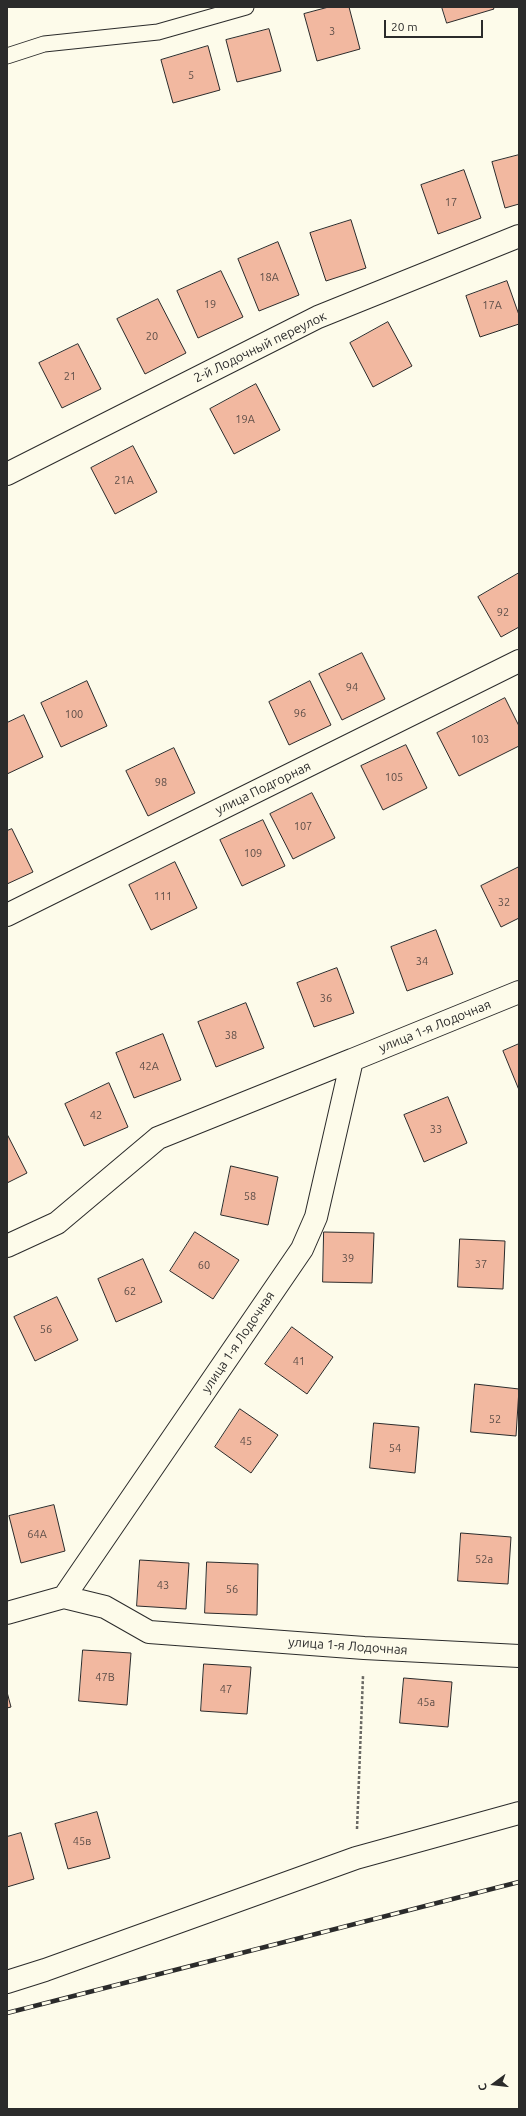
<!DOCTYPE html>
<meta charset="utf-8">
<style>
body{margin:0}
#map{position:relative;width:526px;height:2116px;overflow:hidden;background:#fdfbea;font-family:Ubuntu,sans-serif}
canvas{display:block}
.frame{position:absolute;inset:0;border:8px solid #2b2b2b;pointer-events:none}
.north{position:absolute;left:474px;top:2064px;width:40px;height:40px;-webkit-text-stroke:3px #fdfbea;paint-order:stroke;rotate:255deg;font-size:11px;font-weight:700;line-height:16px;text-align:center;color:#2b2b2b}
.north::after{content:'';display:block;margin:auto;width:14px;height:18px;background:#2b2b2b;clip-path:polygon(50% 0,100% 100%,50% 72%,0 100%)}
.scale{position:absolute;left:384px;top:20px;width:99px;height:18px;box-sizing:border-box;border:2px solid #2b2b2b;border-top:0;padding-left:5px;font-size:12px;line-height:14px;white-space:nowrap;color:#2b2b2b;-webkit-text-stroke:3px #fdfbea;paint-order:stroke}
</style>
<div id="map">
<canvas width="526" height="2116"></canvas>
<div class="frame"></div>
<div class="north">С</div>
<div class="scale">20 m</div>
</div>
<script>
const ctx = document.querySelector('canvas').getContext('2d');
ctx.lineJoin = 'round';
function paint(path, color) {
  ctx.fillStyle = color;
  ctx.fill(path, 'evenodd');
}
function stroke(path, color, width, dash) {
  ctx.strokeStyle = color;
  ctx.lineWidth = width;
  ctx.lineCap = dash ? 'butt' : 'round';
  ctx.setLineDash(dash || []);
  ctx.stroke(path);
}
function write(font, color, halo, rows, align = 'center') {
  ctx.font = font + ' Ubuntu,sans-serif';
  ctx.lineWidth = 3;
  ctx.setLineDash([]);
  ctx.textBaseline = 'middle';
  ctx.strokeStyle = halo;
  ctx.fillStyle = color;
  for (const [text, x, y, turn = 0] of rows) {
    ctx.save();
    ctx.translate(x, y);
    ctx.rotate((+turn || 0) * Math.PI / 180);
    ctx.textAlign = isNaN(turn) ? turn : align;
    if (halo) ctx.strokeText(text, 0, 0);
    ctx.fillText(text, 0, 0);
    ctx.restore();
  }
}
const building = new Path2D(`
 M329,7H349L360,49L317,61L304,14Z
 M442,7H493L494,9L447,23Z
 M269,29L281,71L237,82L226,40Z
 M208,46L220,90L173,103L161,60Z
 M519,155V204L505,208L492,162Z
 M464,170L481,218L438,234L421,185Z
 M351,220L366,268L326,281L310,233Z
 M278,242L299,295L259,311L238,259Z
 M221,271L243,317L198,338L177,291Z
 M507,281L519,315V324L480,337L466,296Z
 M158,299L186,353L145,374L117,319Z
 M388,322L412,366L373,387L350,343Z
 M78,344L101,389L62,408L39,363Z
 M256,384L280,430L234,454L210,409Z
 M133,446L157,492L115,514L91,468Z
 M519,573V627L501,637L478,597Z
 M362,653L385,699L342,720L319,674Z
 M87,681L107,726L61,747L41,703Z
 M310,681L331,725L289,745L269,702Z
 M505,698L519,726V746L459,776L437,733Z
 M24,715L43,757L7,774V723Z
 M406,745L427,788L383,810L361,766Z
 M174,748L195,793L148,816L126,771Z
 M312,793L335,838L293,859L270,814Z
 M263,820L285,866L242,886L220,840Z
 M12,829L33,872L7,884V831Z
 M175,862L197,908L151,930L129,885Z
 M519,867V918L501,927L481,886Z
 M436,930L453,974L407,991L391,947Z
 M337,968L354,1013L314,1027L297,983Z
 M246,1003L264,1048L216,1067L198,1022Z
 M163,1034L181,1080L134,1098L116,1053Z
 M519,1044V1090L503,1051Z
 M109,1083L128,1127L84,1146L65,1104Z
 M448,1097L467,1143L424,1162L404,1115Z
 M7,1134L27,1173L7,1183Z
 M231,1166L278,1177L268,1225L221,1215Z
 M195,1232L239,1260L213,1299L170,1271Z
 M324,1232L374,1233L372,1283L323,1282Z
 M460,1239L505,1241L503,1289L458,1287Z
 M143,1259L162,1302L116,1322L98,1279Z
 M57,1297L78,1340L35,1361L14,1317Z
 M292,1327L333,1357L307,1394L265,1364Z
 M475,1384L519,1389L516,1436L471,1432Z
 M240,1409L278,1435L251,1473L215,1447Z
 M374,1423L419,1427L415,1473L370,1468Z
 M54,1505L65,1551L21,1563L9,1516Z
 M461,1533L511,1537L508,1584L458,1581Z
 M140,1560L189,1563L186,1609L137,1606Z
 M207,1562L258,1564L257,1615L205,1613Z
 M83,1650L131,1653L127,1705L79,1701Z
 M204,1664L251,1667L247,1714L201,1711Z
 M404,1678L452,1682L448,1727L400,1723Z
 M7,1692L11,1707L7,1708Z
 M97,1812L110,1858L68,1869L55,1824Z
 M21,1833L34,1879L7,1887V1837Z`);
paint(building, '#f2b8a0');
stroke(building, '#2b2b2b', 1);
const lane = new Path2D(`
 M7,56L44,44L158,32L246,7`);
const street = new Path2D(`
 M7,474L318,317L519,236
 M7,915L519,661
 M7,1246L57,1223L158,1138L352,1060
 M64,1597L302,1249L316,1217L352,1060L519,992
 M7,1613L64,1597L105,1607L149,1632L364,1648L519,1656
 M7,1982L45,1970L356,1858L519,1813`);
stroke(lane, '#2b2b2b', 17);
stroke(street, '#2b2b2b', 24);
stroke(new Path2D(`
 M357,1829L363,1676`), '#6a6964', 2.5, [3, 2]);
stroke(lane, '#fdfbea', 15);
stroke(street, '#fdfbea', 22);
const rail = new Path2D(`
 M7,2013L519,1882`);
stroke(rail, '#2b2b2b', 4.5);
stroke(rail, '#fdfbea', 3, [9]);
write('11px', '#5d4e48', null, [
 ["3",332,31],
 ["5",191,75],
 ["17",451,202],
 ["18А",269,277],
 ["19",210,304],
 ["17А",492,305],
 ["20",152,336],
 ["21",70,376],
 ["19A",245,419],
 ["21А",124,480],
 ["92",503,612],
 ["94",352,687],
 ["96",300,713],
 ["100",74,714],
 ["103",480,739],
 ["105",394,777],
 ["98",161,782],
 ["107",303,826],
 ["109",253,853],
 ["111",163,896],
 ["32",504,902],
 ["34",422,961],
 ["36",326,998],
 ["38",231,1035],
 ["42A",149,1066],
 ["42",96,1115],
 ["33",436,1129],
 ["58",250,1196],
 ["39",348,1258],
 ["37",481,1264],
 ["60",204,1265],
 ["62",130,1291],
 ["56",46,1329],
 ["41",299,1361],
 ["52",495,1419],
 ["45",246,1441],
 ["54",395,1448],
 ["64А",37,1534],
 ["52а",484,1559],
 ["43",163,1585],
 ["56",232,1589],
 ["47В",105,1677],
 ["47",226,1689],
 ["45а",426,1702],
 ["45в",82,1841]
]);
write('13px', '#2b2b2b', '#fdfbea', [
 ["2-й Лодочный переулок",260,347,-26],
 ["улица Подгорная",263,788,-26],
 ["улица 1-я Лодочная",435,1026,-22],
 ["улица 1-я Лодочная",238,1342,-56],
 ["улица 1-я Лодочная",348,1646,4]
]);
</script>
